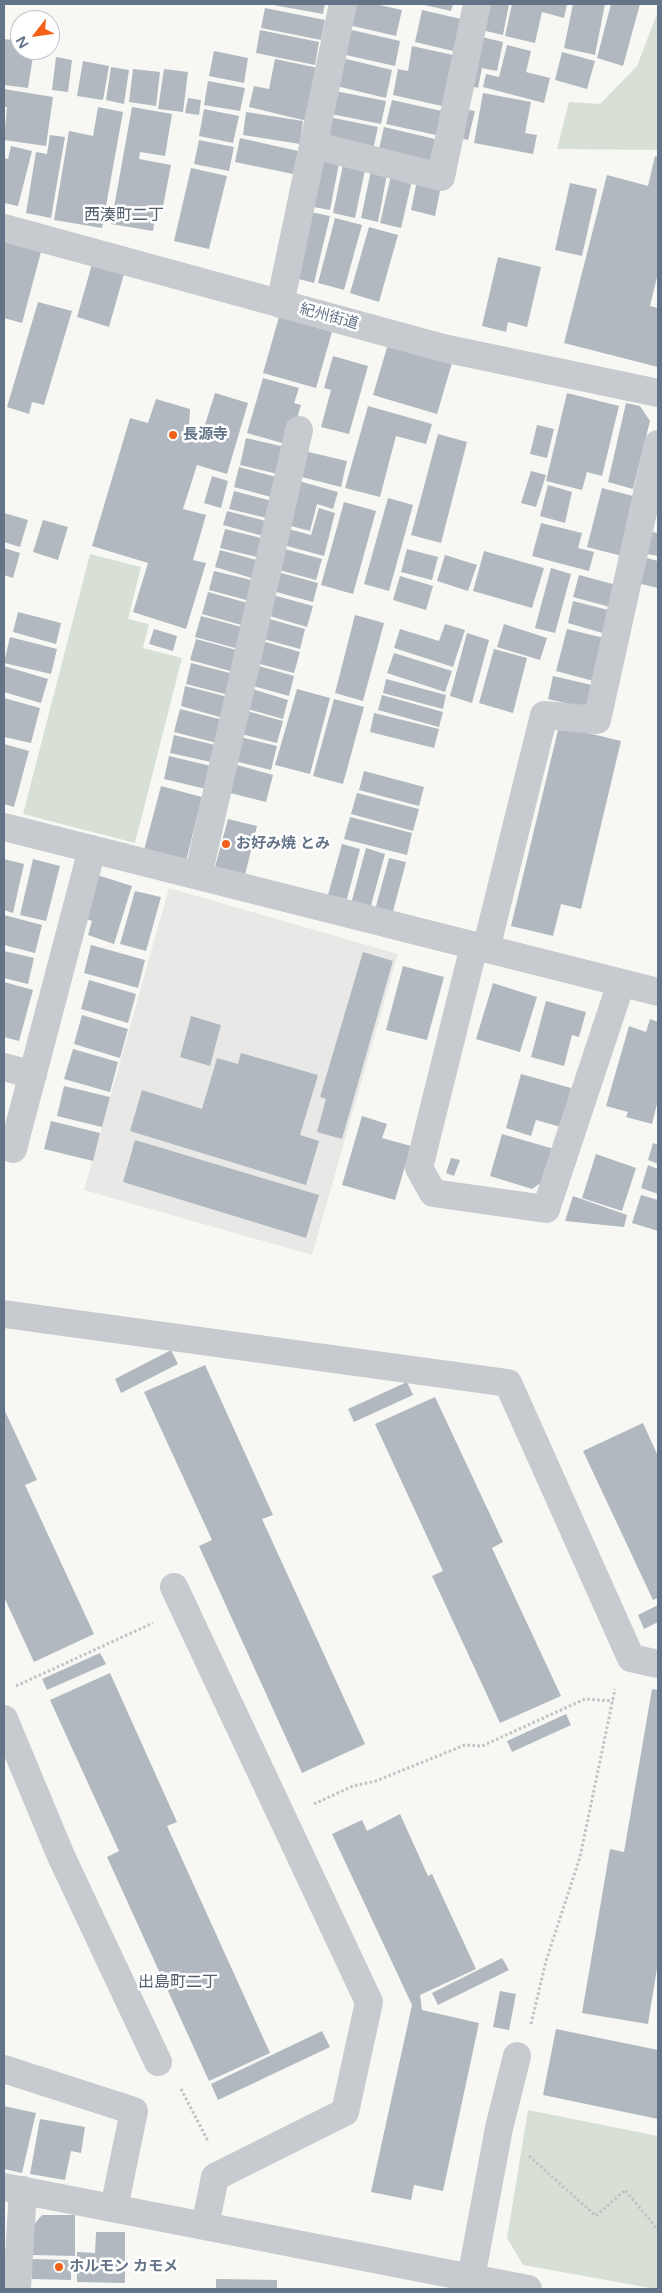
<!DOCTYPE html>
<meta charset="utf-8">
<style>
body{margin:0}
#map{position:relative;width:662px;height:2293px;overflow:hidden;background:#f7f8f4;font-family:"Varela Round",sans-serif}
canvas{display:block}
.frame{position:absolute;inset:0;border:5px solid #647488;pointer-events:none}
.north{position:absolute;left:10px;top:10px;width:50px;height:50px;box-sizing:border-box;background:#fff;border:1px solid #c1c7cf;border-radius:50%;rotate:240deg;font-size:14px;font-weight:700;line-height:20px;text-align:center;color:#647488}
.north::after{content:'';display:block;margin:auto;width:18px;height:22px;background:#f46018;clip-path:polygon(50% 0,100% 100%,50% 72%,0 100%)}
</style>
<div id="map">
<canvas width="662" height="2293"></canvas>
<div class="frame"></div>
<div class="north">N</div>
</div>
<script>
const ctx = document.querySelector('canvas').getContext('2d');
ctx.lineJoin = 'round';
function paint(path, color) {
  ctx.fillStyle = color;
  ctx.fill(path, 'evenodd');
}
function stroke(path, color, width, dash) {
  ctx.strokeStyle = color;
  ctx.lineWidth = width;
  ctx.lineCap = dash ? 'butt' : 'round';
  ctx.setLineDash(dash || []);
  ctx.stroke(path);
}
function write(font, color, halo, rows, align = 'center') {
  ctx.font = font + ' "Varela Round","Noto Sans JP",sans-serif';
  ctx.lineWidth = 5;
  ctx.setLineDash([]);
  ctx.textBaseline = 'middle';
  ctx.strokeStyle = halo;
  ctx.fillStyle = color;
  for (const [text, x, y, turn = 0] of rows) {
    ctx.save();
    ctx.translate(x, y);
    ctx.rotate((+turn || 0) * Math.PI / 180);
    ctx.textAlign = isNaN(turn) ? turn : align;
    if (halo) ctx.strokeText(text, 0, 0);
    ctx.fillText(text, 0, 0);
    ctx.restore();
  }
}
paint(new Path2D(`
 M169,888L398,954L312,1255L84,1190Z`), '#e8e9e7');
paint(new Path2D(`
 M658,11V150L557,149L569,102L600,104L637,66Z
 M90,554L141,567L128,619L149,624L143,648L182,658L135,843L23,814Z
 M528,2110L658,2136V2287L656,2289L523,2265L507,2238Z`), '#d8e0d5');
paint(new Path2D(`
 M268,4H325L323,14Z
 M348,4H375L402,10L396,36L344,24Z
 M420,4H453L451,11Z
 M482,4H509L503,35L477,29Z
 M512,4H567L564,18L542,12L535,43L505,36Z
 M573,4H605L595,55L564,48Z
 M611,4H640L623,66L597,58Z
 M265,8L325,20L321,40L261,28Z
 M422,10L461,19L453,51L415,42Z
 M343,28L400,41L395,66L337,53Z
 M260,30L319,42L315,65L256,53Z
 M478,36L503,42L497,71L482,68L478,88L467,85Z
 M4,39L20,41V50H34L28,88L4,85Z
 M507,45L531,51L526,72L550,78L544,103L483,87L486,74L499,77Z
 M412,46L453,55L442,106L393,95L398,69L408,71Z
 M214,51L248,58L244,83L209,76Z
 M562,52L595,61L587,89L555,80Z
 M56,57L72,60L68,92L52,90Z
 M338,57L392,70L386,98L332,85Z
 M275,59L318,68L307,121L249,107L254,86L269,89Z
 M83,61L109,66L103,100L77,96Z
 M111,67L129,70L124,104L106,100Z
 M133,69L160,72L156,106L129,102Z
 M164,69L188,72L183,112L158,109Z
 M208,81L245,88L240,111L204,105Z
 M4,89L53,97L46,146L4,140L7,107H4Z
 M330,90L386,101L381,124L326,113Z
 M483,93L531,102L525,133L537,135L533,154L474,143Z
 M188,98L201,100L199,115L185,113Z
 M392,100L442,111L436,135L386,124Z
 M98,107L123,112L102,228L54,220L69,131L93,136Z
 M132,107L172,114L165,156L140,152L139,159L171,165L162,212L156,211L153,231L111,224Z
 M204,109L239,116L233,143L199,136Z
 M464,109L475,111L468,140L458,138Z
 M246,112L303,121L300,144L243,135Z
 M324,116L378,127L372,154L319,142Z
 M384,127L435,139L429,165L378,153Z
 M50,135L65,137L51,218L26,213L36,152L47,154Z
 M240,138L298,151L293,174L235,162Z
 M199,140L234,147L229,171L194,164Z
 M11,146L32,151L18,206L4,203V158L8,159Z
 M317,153L340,158L330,210L308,206Z
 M655,156L658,157V273L650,306L658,308V367L564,343L607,175L648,186Z
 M344,160L366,165L355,218L333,213Z
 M372,166L388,169L378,222L361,218Z
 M191,168L227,176L209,249L174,241Z
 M392,171L413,176L401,228L380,223Z
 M418,176L442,181L435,216L411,210Z
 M570,183L597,189L582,256L555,250Z
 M306,211L330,216L314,283L291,277Z
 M335,218L362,225L344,290L318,283Z
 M369,227L398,235L379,302L350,293Z
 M4,241L41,252L22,323L4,318Z
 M498,257L541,267L527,327L508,322L506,332L482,326Z
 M92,264L124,274L109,327L77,317Z
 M38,302L72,311L44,405L32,402L29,414L7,407Z
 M279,317L332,332L316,388L263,373Z
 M388,344L452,363L437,414L373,395Z
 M333,356L368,366L349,434L321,427L331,390L324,388Z
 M263,378L299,388L294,403L301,405L289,445L247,433Z
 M215,393L248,403L227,474L197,465L183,509L206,515L193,560L206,563L186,629L133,612L148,563L92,546L130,418L148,423L156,399L190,409L189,426L203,431Z
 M567,393L619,406L602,476L587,472L582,490L546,481Z
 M626,403L640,406L650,421L633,489L608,482Z
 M368,406L432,424L426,444L396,436L380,497L345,488Z
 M537,425L554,429L547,458L530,454Z
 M438,434L467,442L441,543L411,535Z
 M246,438L285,447L278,474L240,465Z
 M300,450L347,461L341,487L294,475Z
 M239,467L276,477L271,497L234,487Z
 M531,471L546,475L536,507L521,503Z
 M212,476L228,481L221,508L204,503Z
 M295,480L338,492L333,509L317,504L310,531L283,524Z
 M548,485L572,492L565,523L540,516Z
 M602,488L637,497L622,556L587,547Z
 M234,491L272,501L267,518L229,509Z
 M388,498L413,505L389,591L364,584Z
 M344,502L376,511L353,594L321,585Z
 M319,508L335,513L324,556L280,544L285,528L311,535Z
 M227,511L266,521L263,536L223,525Z
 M4,513L28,520L20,547L4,542Z
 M43,520L68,527L58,560L33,552Z
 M541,523L582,533L578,548L594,552L589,571L532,556Z
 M225,529L265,539L261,558L220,548Z
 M652,532L658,533V556L647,554Z
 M4,548L20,553L13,578L4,575Z
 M281,548L322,559L316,580L275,569Z
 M407,549L438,557L432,580L401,572Z
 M220,550L260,561L255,579L215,567Z
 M484,551L544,568L532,608L473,591Z
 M445,555L477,565L468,591L437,581Z
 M643,557L658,561V588L637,583Z
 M551,568L571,574L555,633L535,628Z
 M214,571L255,581L250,601L209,590Z
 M274,571L318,583L313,602L269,590Z
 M579,575L620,586L614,608L573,597Z
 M400,576L433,586L426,610L393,600Z
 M208,592L251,604L245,626L202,614Z
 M269,594L313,606L307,627L263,614Z
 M573,601L612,611L606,634L568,623Z
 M18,612L61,623L56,644L13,632Z
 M355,615L384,623L363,701L335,693Z
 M201,616L245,628L239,649L195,637Z
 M266,618L305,629L300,649L260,638Z
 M445,624L465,630L453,667L394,648L400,629L439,641Z
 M504,624L547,638L540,660L497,647Z
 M154,629L177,636L173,651L149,644Z
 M567,629L608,639L597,682L556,671Z
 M467,633L489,640L472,703L450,696Z
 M10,637L57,649L51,674L4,663Z
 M196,639L240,651L234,672L190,660Z
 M262,641L300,652L294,673L256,663Z
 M494,649L527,658L513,713L479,703Z
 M394,653L452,671L445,692L387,673Z
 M191,663L234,674L229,695L186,684Z
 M255,665L294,676L289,696L250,685Z
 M4,666L48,679L41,703L4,692Z
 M553,676L596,686L591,709L548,699Z
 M386,679L446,695L443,709L383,693Z
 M185,686L228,697L223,718L181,706Z
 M249,688L288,700L283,719L244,708Z
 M297,689L330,698L310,774L275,765Z
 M382,695L443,712L439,727L378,710Z
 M4,698L40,708L31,743L4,737Z
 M334,699L364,707L343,784L313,776Z
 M180,709L223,720L217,743L174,732Z
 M243,710L283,721L277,743L237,733Z
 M374,713L439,729L434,748L370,732Z
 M559,726L621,741L581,909L561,904L553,936L511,926Z
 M174,735L215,745L211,762L170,753Z
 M236,736L277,746L271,770L230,760Z
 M4,744L29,751L14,807L4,804Z
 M169,756L211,766L206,789L164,779Z
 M230,763L273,775L266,802L222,791Z
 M364,771L424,787L419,806L359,790Z
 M161,786L202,797L186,861L144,850Z
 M357,793L419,809L413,831L351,814Z
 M350,817L412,833L407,855L344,839Z
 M228,819L257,826L245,875L215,867Z
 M342,844L360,849L347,899L328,895Z
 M366,848L385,854L370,909L351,904Z
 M389,858L406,862L392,915L375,910Z
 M4,859L24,864L13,913L4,910Z
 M33,859L60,866L46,921L20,915Z
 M97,875L132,886L114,944L88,935L92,921L84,918Z
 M135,891L161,897L146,951L120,944Z
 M4,915L42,925L35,953L4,945Z
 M91,945L145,960L138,988L84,973Z
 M4,951L34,958L28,984L4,978Z
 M363,952L393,961L342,1139L317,1132L326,1099L320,1097Z
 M403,966L444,977L427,1040L386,1030Z
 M89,980L136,994L128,1023L81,1009Z
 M4,982L33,990L19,1041L4,1037Z
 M493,983L537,997L520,1052L476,1039Z
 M546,1001L586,1012L579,1037L572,1035L564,1066L531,1057Z
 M82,1015L128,1029L120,1058L74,1044Z
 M191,1016L221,1025L210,1066L180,1057Z
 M650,1019L658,1022V1100L652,1124L626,1117L628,1112L606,1106L629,1026L646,1032Z
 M73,1049L118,1062L110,1092L64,1079Z
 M241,1053L318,1075L300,1135L319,1141L306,1185L130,1131L142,1090L202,1109L217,1058L238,1064Z
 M521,1074L571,1088L561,1127L536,1120L531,1136L506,1128Z
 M64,1086L110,1097L102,1127L57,1116Z
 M362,1116L387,1124L382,1138L411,1146L395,1200L342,1185Z
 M51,1121L100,1133L93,1161L44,1149Z
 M502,1134L554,1149L545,1180L532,1189L490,1176Z
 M135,1140L319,1195L306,1238L123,1182Z
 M653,1143L658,1145V1164L648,1160Z
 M596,1154L636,1168L622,1211L582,1198Z
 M451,1158L460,1160L454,1176L446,1173Z
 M648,1165L658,1169V1194L641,1188Z
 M641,1195L658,1200V1231L632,1223Z
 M573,1196L627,1215L624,1227L565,1221Z
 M171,1350L178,1364L121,1393L115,1379Z
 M205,1365L273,1515L262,1519L365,1744L302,1773L199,1546L212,1540L144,1392Z
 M407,1382L413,1395L354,1422L348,1409Z
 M435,1397L503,1542L492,1548L561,1696L500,1723L432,1576L443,1571L375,1424Z
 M4,1409L37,1480L25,1485L94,1634L34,1662L4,1597Z
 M643,1423L658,1456V1598L653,1600L583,1451Z
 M658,1605V1622L644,1629L638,1615Z
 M100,1653L106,1664L47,1690L42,1679Z
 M110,1673L177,1822L167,1826L270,2053L209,2081L107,1857L119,1851L50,1700Z
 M652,1689L658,1690V1962L648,2024L582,2013L610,1849L624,1852Z
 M566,1714L571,1725L512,1752L507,1741Z
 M400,1814L428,1876L432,1874L476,1969L420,1995L422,2010L479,2023L443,2191L414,2185L411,2200L371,2192L412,2005L332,1834L362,1820L367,1831Z
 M502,1958L509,1970L438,2005L432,1993Z
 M500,1991L516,1994L509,2030L493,2027Z
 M556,2029L658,2050V2119L543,2095Z
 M322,2031L330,2047L218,2100L211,2084Z
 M4,2106L36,2113L22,2173L4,2169Z
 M40,2119L85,2127L81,2153L71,2151L65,2180L30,2174Z
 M42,2215H75V2256L32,2255V2227Z
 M96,2232H125V2283L77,2282V2252L95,2253Z
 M32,2259L71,2260V2280L32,2279Z
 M216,2279L277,2280V2289H216Z`), '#b1b8bf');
stroke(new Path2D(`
 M16,1686L153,1623
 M314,1804L353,1786L376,1781L465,1745L482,1746L585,1699L613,1701
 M531,2024L546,1961L580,1857L615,1689
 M181,2089L208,2141
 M529,2156L596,2216L625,2190L658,2230`), '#c0c2c5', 3, [2.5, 2.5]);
stroke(new Path2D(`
 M313,145L441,177L477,4
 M4,228L443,348L658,393
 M280,304L343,4
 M4,827L658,992
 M198,876L299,430
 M474,946L419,1168L433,1193L546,1209L621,983
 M486,949L544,715L597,720L658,444
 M4,1067L33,1075
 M13,1149L92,849
 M4,1314L508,1383L631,1658L658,1664
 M174,1587L369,2002L345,2112L215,2177L205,2226
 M4,1719L61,1856L158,2062
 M4,2069L134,2111L114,2208
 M4,2187L528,2289
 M471,2278L499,2128L517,2056
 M17,2289L23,2190`), '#c7cace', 28);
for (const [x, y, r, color] of [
 [173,435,5,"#f46018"],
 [226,844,5,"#f46018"],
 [59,2267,5,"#f46018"]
]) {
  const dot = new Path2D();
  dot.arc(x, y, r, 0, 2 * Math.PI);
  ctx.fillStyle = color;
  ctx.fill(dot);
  stroke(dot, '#fff', 2);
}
write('15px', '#647488', '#fff', [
 ["紀州街道",329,317,15]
]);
write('bold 15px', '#647488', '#fff', [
 ["長源寺",183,435],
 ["お好み焼 とみ",236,844],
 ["ホルモン カモメ",69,2267]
], 'left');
write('16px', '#525e6c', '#fff', [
 ["西湊町二丁",124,216],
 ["出島町二丁",178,1983]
]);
</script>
